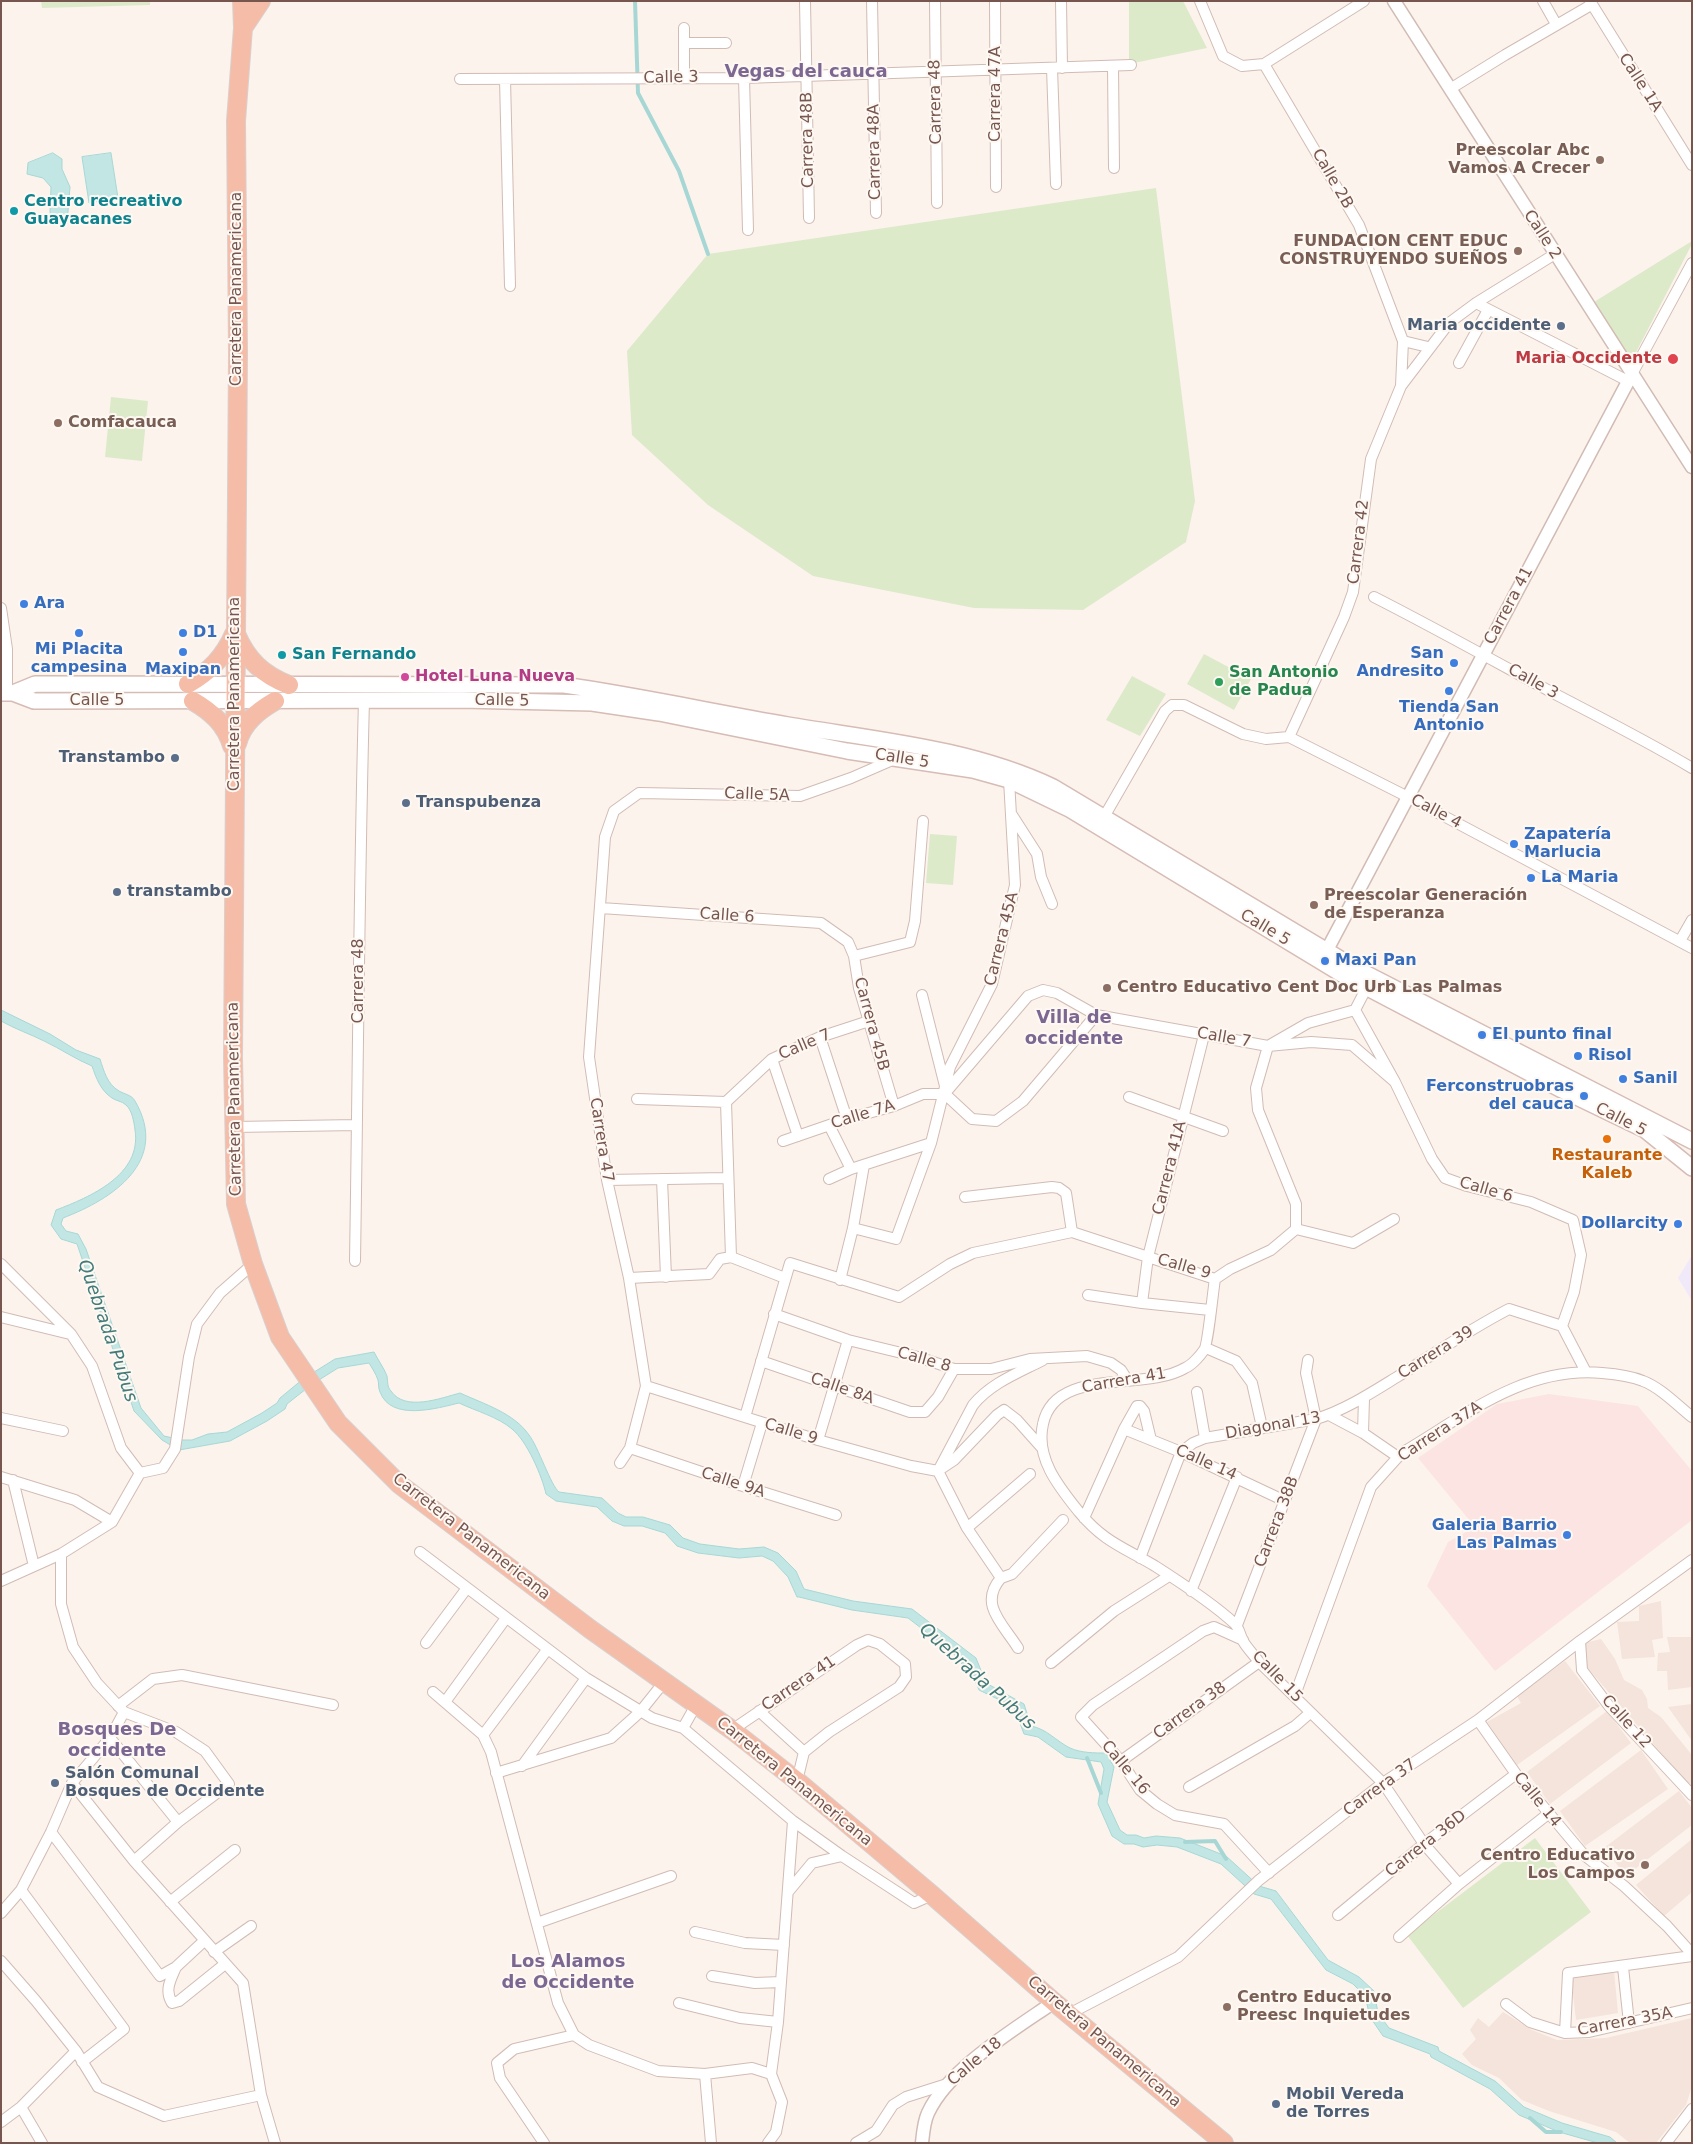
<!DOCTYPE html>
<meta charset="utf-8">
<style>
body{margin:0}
#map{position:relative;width:1693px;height:2144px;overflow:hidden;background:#fcf3ed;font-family:"DejaVu Sans",sans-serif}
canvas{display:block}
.frame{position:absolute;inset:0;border:2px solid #77564f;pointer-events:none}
</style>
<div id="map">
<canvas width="1693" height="2144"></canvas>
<div class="frame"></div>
</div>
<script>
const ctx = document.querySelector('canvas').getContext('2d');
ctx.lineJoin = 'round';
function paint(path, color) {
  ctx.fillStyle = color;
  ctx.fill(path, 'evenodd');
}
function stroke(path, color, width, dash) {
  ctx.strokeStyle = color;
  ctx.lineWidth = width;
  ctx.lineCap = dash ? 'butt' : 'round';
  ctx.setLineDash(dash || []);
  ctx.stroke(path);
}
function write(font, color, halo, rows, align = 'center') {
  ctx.font = font + ' "DejaVu Sans",sans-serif';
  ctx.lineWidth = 4;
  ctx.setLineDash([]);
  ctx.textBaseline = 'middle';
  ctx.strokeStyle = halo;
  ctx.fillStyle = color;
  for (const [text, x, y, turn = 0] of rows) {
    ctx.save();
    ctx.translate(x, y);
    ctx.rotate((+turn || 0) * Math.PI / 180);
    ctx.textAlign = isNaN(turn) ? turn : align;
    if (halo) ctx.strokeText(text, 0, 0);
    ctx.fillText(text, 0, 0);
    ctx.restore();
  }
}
paint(new Path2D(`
 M1661,1601L1663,1638L1652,1640L1655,1657L1622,1659L1617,1622L1639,1621V1606Z
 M1667,1637H1692V1687L1668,1690L1667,1671H1657L1658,1653L1670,1652Z
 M1601,1639L1615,1659L1624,1680L1642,1690L1647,1699L1648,1708L1661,1717L1692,1755V1784L1686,1782L1586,1666L1584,1643Z
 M1565,1661L1600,1706L1517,1765L1487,1722L1521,1703L1517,1696Z
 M1692,1704V1741L1668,1707Z
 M1607,1711L1631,1743L1550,1804L1527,1772Z
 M1641,1750L1668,1789L1585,1846L1560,1811Z
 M1679,1791L1692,1808V1825L1626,1876L1604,1848Z
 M1692,1839V1892L1664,1916L1636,1885Z
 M1614,1971L1618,2013L1576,2020L1571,1977Z
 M1503,2012L1532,2030L1557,2040L1606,2038L1692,2018V2086L1686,2105L1656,2143H1630L1616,2132L1549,2111L1522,2100L1499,2078L1472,2065L1462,2054L1476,2039L1470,2030L1478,2018L1489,2027Z`), '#f4e4db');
paint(new Path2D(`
 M1549,1394L1638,1406L1692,1471V1520L1495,1671L1427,1586L1448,1542L1475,1527L1418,1458L1497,1404Z`), '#fbe4e1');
paint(new Path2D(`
 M1692,1255V1301L1678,1278Z`), '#f0e9f9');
paint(new Path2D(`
 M41,1H150V5L42,8Z
 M1129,1H1183L1207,48L1129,64Z
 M1156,188L1195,501L1186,542L1083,610L974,608L813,576L708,505L632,435L627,351L708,254Z
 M1692,241V244L1631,362L1594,302Z
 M111,397L148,401L142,461L105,457Z
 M1204,654L1251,679L1234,710L1187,684Z
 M1132,676L1166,694L1140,736L1106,720Z
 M930,834L957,836L953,885L926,883Z
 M1535,1838L1591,1912L1463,2008L1407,1935Z`), '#ddeaca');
const water = new Path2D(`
 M53,153L62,159V169L70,187L67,224L53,225L50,212L51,187L43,178L27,174L28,163Z
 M111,153L118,198L89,203L82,157Z
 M1,1010L50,1034L76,1050L100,1059C104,1071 107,1084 119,1091C124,1094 132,1095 135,1101C170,1161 113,1199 63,1218L61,1224L66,1231L78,1234L86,1249L141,1408L164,1436L182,1440H192L208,1434L227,1432L262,1413L277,1403L280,1398L303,1379L335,1359L374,1352C378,1360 384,1368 387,1376C388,1382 387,1387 391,1391C405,1412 441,1398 460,1393C484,1404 514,1413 529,1435C538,1446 551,1486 559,1492L602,1498L618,1513L626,1517H643L670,1525L683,1538L700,1544L739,1549L764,1547L778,1553L796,1571L804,1589L853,1601L912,1609L976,1658L986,1683L1024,1704L1031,1726C1047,1729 1056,1741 1070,1748C1081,1753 1095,1753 1106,1753L1114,1767L1107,1802L1120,1830L1127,1835H1136L1144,1838L1156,1836L1180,1838L1226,1856L1259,1886L1276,1891L1328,1960L1359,1977L1374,1991L1378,2013L1389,2028L1438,2047L1439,2051L1495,2081L1524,2107L1562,2123L1610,2137L1617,2143H1598L1559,2132L1519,2115L1490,2089L1431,2057L1430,2054L1383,2036L1370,2017L1365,1996L1353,1984L1326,1970L1271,1899L1254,1894L1221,1864L1177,1847L1157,1845L1143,1847L1134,1844H1124L1112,1836L1098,1804L1104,1769L1101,1762L1066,1757L1038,1737L1024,1734L1014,1707L979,1690L968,1664L908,1618L852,1610L799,1597H797L788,1577L773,1561L762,1556L739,1558L698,1553L677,1546L665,1533L642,1526H624L612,1521L597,1507L556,1501L546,1494C542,1476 527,1441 512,1429C498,1417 476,1411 459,1403C438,1408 391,1422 380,1392C378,1388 379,1384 378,1380C376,1374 372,1368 369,1363L338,1368L311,1385L287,1404L285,1409L267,1421L230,1441L179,1450L162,1440L134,1411L77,1244L61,1239L51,1225L56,1210C90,1197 142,1175 135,1130C134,1122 132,1110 126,1105C122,1101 116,1101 112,1098C101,1091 96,1078 92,1066C75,1059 61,1049 44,1041C30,1034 15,1029 1,1021Z`);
paint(water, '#c1e6e4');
stroke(water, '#a7d7d5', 1);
stroke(new Path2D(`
 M635,1L638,93L679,171L708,254
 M954,1652L975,1677
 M1087,1758L1101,1793
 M1185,1842L1215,1841L1226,1859
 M1530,2118L1546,2132H1561`), '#a7d7d5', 4);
const minor = new Path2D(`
 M805,1L809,218
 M872,1L876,213
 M935,1L937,203
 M995,1L996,187
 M1061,1L1062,68
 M1200,1L1223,56L1242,66L1264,64L1364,1
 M1543,1L1556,24
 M1590,1L1692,165
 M684,28V77
 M684,43H726
 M1264,64L1359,225L1403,341L1401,386
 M1113,66L1114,168
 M1052,68L1056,184
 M744,78L748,230
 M460,79L744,78L1131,65
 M505,79L510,286
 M1450,89L1505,55L1591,5
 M1476,303L1628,381
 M1403,341L1428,347
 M1459,363L1488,310
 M1632,374L1692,263
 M1374,597C1435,628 1494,661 1555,694C1601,718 1647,741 1692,768
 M1,608L7,649V693
 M1289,737L1344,617L1353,592L1371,459L1401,386L1449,323L1476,303L1555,254
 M1012,815L1037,854L1041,877L1052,904
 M1104,817L1165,711L1172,705H1184L1243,734L1266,739L1289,737L1408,797L1692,948
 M601,908L821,923L848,942L854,956L859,988L894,1106
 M1680,941L1692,920
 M854,956L910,942L915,921L923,821
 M1367,987L1355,1010L1395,1082L1432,1159L1445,1178L1467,1186L1531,1202L1573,1220L1581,1255L1574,1292L1562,1326L1586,1372
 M922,995L945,1086
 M820,1037L847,1119
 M772,1059L798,1136
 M946,1092L1028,996L1043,990L1057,993L1096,1015L1268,1046L1311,1042L1352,1045L1395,1082
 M945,1094L972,1119L996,1121L1023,1101L1096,1015
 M1129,1097L1223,1131
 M637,1099L726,1102
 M726,1102L772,1059L820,1037L869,1021
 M726,1102L731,1257
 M829,1125L851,1169
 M234,1127L357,1125
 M783,1141L847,1119L894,1106L923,1094H945
 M662,1179L666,1277
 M829,1179L851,1169L931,1143
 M607,1180L727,1178
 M965,1197L1052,1187L1059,1188L1066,1193L1072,1232
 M853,1228L896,1239L931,1143L950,1067L992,984L1015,885L1009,780
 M1296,1229V1204L1258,1110L1256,1088L1268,1046L1308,1023L1355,1010
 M1296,1229L1353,1243L1394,1219
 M355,1261C358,1074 359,887 364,700
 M1,1264L71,1334L92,1366L121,1448L140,1473
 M629,1278L709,1274L720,1259L731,1257L785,1278
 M1215,1279C1213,1290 1208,1345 1204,1350C1200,1356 1192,1365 1185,1368C1145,1392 1055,1366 1043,1424C1035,1458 1059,1487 1079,1512C1104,1542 1123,1547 1155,1566C1180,1582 1214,1604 1235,1624C1239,1628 1240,1635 1243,1641C1247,1648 1254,1655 1259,1662L1383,1783L1424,1844L1459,1884
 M1215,1279L1230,1269L1271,1250L1296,1229
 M840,1280L853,1228L864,1165
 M1088,1295L1142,1303L1210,1310
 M1142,1303L1148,1257L1204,1035
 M774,1314L848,1340L918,1357L954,1369H991L1030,1359L1087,1356L1111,1363L1121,1370L1128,1381
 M1,1317L70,1334
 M1206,1348L1236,1361L1252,1383L1262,1427
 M761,1361L910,1412H925L938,1397L954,1369
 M646,1386L818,1440L911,1466L938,1471
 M1197,1392L1205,1438
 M1329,1415L1363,1433L1398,1457
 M745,1417L790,1263L899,1297L950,1264L973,1253L1072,1232L1215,1279
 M1,1418L63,1431
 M1124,1429L1181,1452L1285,1501
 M1363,1433L1364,1398
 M818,1440L848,1340
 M630,1448L743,1486L836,1515
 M620,1463L630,1448L646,1386L629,1278L607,1180L589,1057L605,837L614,811L639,793L800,796L851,778L897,758
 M939,1470L954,1460L997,1415L1004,1410L1017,1420L1042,1448
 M938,1471L973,1405C991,1383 1018,1373 1043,1360
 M938,1471L967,1528L1001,1578
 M1,1477L75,1500L112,1522
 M13,1480L34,1566
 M743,1486L762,1423
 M1084,1518L1124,1429L1137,1406H1140L1144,1411L1151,1440
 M967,1528L1030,1474
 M420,1552L586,1678L652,1718L683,1728
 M61,1554V1604L73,1647L97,1683L124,1712L176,1732L205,1751L229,1784L178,1822L134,1861
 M1140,1558L1181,1452L1193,1443L1205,1438L1316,1419C1345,1410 1371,1393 1397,1377C1434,1354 1470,1329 1509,1309L1562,1326
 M1001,1578L1012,1574L1063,1520
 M1001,1578C978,1604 1003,1624 1018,1648
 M1,1581L61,1554L112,1522L140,1473L163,1468L175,1449L189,1357L197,1324L220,1293L253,1264
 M1191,1591L1237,1477
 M1237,1625L1316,1419L1306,1373L1308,1360
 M1243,1640L1214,1627L1203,1631L1093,1705L1081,1717L1121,1761L1140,1790L1157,1804L1175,1815L1224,1824L1269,1873
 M1580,1641L1582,1670L1609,1706L1692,1795
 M426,1643L467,1588
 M1051,1663L1114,1611L1169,1576
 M433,1692L483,1735L491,1752L558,2003L574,2035L589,2045L658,2071L705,2074L752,2068L771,2074
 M1295,1695L1371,1487L1398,1457L1405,1451C1467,1414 1526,1366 1602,1373C1615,1374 1631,1376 1643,1381C1661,1388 1677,1405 1692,1417
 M445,1702L506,1618
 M696,1705L683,1728L793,1821L842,1856L914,1903L932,1895
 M118,1706L153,1679L182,1675L333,1705
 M759,1711L804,1752
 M1478,1720L1516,1774L1584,1855L1624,1886L1667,1926L1692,1954
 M732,1730L857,1645L868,1640L880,1644L905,1664L906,1677L899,1687L829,1732L804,1752L797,1781
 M483,1735L547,1650
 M110,1738L178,1822
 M1121,1761L1259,1662
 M522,1766L586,1678
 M496,1773L611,1738L640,1712L664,1682
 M72,1783L134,1861L243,1983L261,2095L275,2143
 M1189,1787L1295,1726L1310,1713
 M51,1832L160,1976L176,1967L204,1941
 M21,1890L124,2029L82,2062
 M788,1892L812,1863L842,1856
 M170,1902L235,1850
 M1,1913L21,1890L51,1832L72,1783L110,1738L124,1712
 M1338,1915L1424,1844L1516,1774
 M537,1923L671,1876
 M695,1932L745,1943L784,1945
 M1399,1937L1459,1884L1548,1814
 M214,1952L251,1926
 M1,1961L36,2001L76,2051L98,2087L164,2116L261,2095
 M176,1967C171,1979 164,1990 172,2003L179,2001L225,1964
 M1623,1967L1629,2023
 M712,1976L755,1983L781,1982
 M679,2003L740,2018L778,2022
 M1506,2004L1530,2022L1565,2033L1589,2032L1692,2008
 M1069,2014L1178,1957L1258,1881L1383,1783L1478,1720L1580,1641L1692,1560
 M1565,2033L1568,1973L1692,1956
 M705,2074L711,2143
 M21,2107L42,2143
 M1,2122L21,2107L76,2051
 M544,2143L500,2078L497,2063L514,2049L574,2035
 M768,2143L776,2132L782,2102L771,2074L778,2022L793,1821
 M856,2143L876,2131L893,2105L906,2097L947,2084
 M1666,2143L1692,2109`);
const tertiary = new Path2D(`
 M1394,1L1692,467
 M1327,950L1632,374
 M922,2143C923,2133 924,2121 928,2113C948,2069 1015,2029 1054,2002`);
const secondary = new Path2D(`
 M1,693H13L35,684L564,685C639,696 713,712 788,725C877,740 971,748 1053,787L1357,969L1692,1141
 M13,693L34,701L461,700L592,703L659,713L847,751L973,770L1009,780L1071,810L1345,976L1562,1090L1645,1130L1692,1168`);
const trunk = new Path2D(`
 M242,1L243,28L236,121L238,353L233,1058L236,1204L253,1264L280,1337L338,1423L399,1484L590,1629L732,1730L797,1781L932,1895L1054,2002L1224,2143
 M243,28L261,1
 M236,634C247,660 263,675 289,685
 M188,684C210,671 224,657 234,634
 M193,701C212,712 226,725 232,746
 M237,744C242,723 258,711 275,701`);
stroke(minor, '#d1bcb4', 12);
stroke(tertiary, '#d1bcb4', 15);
stroke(secondary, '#d6bcb5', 18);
stroke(trunk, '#d9d0ce', 20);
stroke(minor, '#fff', 10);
stroke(tertiary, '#fff', 12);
stroke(secondary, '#fff', 15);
stroke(trunk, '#f5bca8', 18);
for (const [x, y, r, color] of [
 [1600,160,5,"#8d6e63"],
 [14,211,5,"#0f9aa8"],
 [1518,251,5,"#8d6e63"],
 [1561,326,5,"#5c6f8a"],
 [1673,359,6,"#e0444e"],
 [58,423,5,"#8d6e63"],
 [24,604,5,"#3f7fe0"],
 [79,633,5,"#3f7fe0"],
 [183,633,5,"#3f7fe0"],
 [183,652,5,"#3f7fe0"],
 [282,655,5,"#0f9aa8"],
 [1454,663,5,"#3f7fe0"],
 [405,677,5,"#d1479c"],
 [1219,682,5,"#2e9e5b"],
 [1449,691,5,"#3f7fe0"],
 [175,758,5,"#5c6f8a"],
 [406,803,5,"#5c6f8a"],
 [1514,844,5,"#3f7fe0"],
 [1531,878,5,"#3f7fe0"],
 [117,892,5,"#5c6f8a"],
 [1314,905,5,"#8d6e63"],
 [1325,961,5,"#3f7fe0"],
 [1107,988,5,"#8d6e63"],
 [1482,1035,5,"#3f7fe0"],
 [1578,1056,5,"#3f7fe0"],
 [1623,1079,5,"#3f7fe0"],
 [1584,1096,5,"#3f7fe0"],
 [1607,1139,5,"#e8710a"],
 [1678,1224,5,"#3f7fe0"],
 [1567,1535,5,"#3f7fe0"],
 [55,1783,5,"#5c6f8a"],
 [1645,1865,5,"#8d6e63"],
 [1227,2007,5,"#8d6e63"],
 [1276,2104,5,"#5c6f8a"]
]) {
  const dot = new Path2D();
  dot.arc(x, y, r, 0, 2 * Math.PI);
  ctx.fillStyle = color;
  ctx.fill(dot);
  stroke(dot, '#fef8f3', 2);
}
write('16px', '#77564f', '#fef8f3', [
 ["Calle 3",671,78,-1],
 ["Calle 1A",1640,83,57],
 ["Carrera 47A",996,94,-90],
 ["Carrera 48",936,102,-91],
 ["Carrera 48B",808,140,-91],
 ["Carrera 48A",875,152,-91],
 ["Calle 2B",1332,179,60],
 ["Calle 2",1542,235,57],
 ["Carretera Panamericana",237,289,-90],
 ["Carrera 42",1359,542,-83],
 ["Carrera 41",1509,606,-62],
 ["Calle 3",1533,682,29],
 ["Carretera Panamericana",235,694,-90],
 ["Calle 5",97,701],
 ["Calle 5",502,701,1],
 ["Calle 5",902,759,9],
 ["Calle 5A",757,795,2],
 ["Calle 4",1436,812,28],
 ["Calle 6",727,916,4],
 ["Calle 5",1265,928,31],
 ["Carrera 45A",1002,939,-76],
 ["Carrera 48",359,981,-90],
 ["Carrera 45B",871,1024,75],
 ["Calle 7",1224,1038,10],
 ["Calle 7",805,1045,-23],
 ["Carretera Panamericana",235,1099,-91],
 ["Calle 7A",863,1115,-17],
 ["Calle 5",1621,1120,27],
 ["Carrera 47",601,1140,81],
 ["Carrera 41A",1170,1168,-76],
 ["Calle 6",1486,1190,16],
 ["Calle 9",1184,1267,16],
 ["Carrera 39",1436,1353,-32],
 ["Calle 8",924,1360,16],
 ["Carrera 41",1124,1381,-10],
 ["Calle 8A",842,1389,19],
 ["Diagonal 13",1273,1426,-10],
 ["Calle 9",791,1432,17],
 ["Carrera 37A",1440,1432,-33],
 ["Calle 14",1206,1463,24],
 ["Calle 9A",733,1483,18],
 ["Carrera 38B",1277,1522,-69],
 ["Carretera Panamericana",471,1537,38],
 ["Calle 15",1277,1677,46],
 ["Carrera 41",799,1684,-34],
 ["Carrera 38",1190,1711,-36],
 ["Calle 12",1626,1722,48],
 ["Calle 16",1125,1768,50],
 ["Carretera Panamericana",794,1782,39],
 ["Carrera 37",1380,1788,-36],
 ["Calle 14",1537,1800,51],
 ["Carrera 36D",1426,1844,-38],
 ["Carrera 35A",1625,2022,-11],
 ["Carretera Panamericana",1104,2042,40],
 ["Calle 18",975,2062,-40]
]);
write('bold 16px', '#785e54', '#fef8f3', [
 ["Preescolar Abc",1590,151,"right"],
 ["Vamos A Crecer",1590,169,"right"],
 ["FUNDACION CENT EDUC",1508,242,"right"],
 ["CONSTRUYENDO SUEÑOS",1508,260,"right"],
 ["Comfacauca",68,423],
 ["Preescolar Generación",1324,896],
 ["de Esperanza",1324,914],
 ["Centro Educativo Cent Doc Urb Las Palmas",1117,988],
 ["Centro Educativo",1635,1856,"right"],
 ["Los Campos",1635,1874,"right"],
 ["Centro Educativo",1237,1998],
 ["Preesc Inquietudes",1237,2016]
], 'left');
write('bold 16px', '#0d838f', '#fef8f3', [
 ["Centro recreativo",24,202],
 ["Guayacanes",24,220],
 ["San Fernando",292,655]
], 'left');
write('bold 16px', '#4e5e75', '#fef8f3', [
 ["Maria occidente",1551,326,"right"],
 ["Transtambo",165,758,"right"],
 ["Transpubenza",416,803],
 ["transtambo",127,892],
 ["Salón Comunal",65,1774],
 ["Bosques de Occidente",65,1792],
 ["Mobil Vereda",1286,2095],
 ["de Torres",1286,2113]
], 'left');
write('bold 16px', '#be3a42', '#fef8f3', [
 ["Maria Occidente",1662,359]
], 'right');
write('bold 16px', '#366cbe', '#fef8f3', [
 ["Ara",34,604],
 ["D1",193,633],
 ["Mi Placita",79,650,"center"],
 ["campesina",79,668,"center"],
 ["San",1444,654,"right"],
 ["Andresito",1444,672,"right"],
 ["Maxipan",183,670,"center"],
 ["Tienda San",1449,708,"center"],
 ["Antonio",1449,726,"center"],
 ["Zapatería",1524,835],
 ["Marlucia",1524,853],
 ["La Maria",1541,878],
 ["Maxi Pan",1335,961],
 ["El punto final",1492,1035],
 ["Risol",1588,1056],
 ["Sanil",1633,1079],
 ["Ferconstruobras",1574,1087,"right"],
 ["del cauca",1574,1105,"right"],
 ["Dollarcity",1668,1224,"right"],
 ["Galeria Barrio",1557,1526,"right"],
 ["Las Palmas",1557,1544,"right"]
], 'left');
write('bold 16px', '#27864d', '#fef8f3', [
 ["San Antonio",1229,673],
 ["de Padua",1229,691]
], 'left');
write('bold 16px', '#b23c85', '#fef8f3', [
 ["Hotel Luna Nueva",415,677]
], 'left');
write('bold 16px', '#c56008', '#fef8f3', [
 ["Restaurante",1607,1156],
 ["Kaleb",1607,1174]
]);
write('bold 18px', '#7b6792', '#fef8f3', [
 ["Vegas del cauca",806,72],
 ["Villa de",1074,1018],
 ["occidente",1074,1039],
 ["Bosques De",117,1730],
 ["occidente",117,1751],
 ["Los Alamos",568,1962],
 ["de Occidente",568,1983]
]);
write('italic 18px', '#427b79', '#fef8f3', [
 ["Quebrada Pubus",107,1331,71],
 ["Quebrada Pubus",977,1677,42]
]);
</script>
